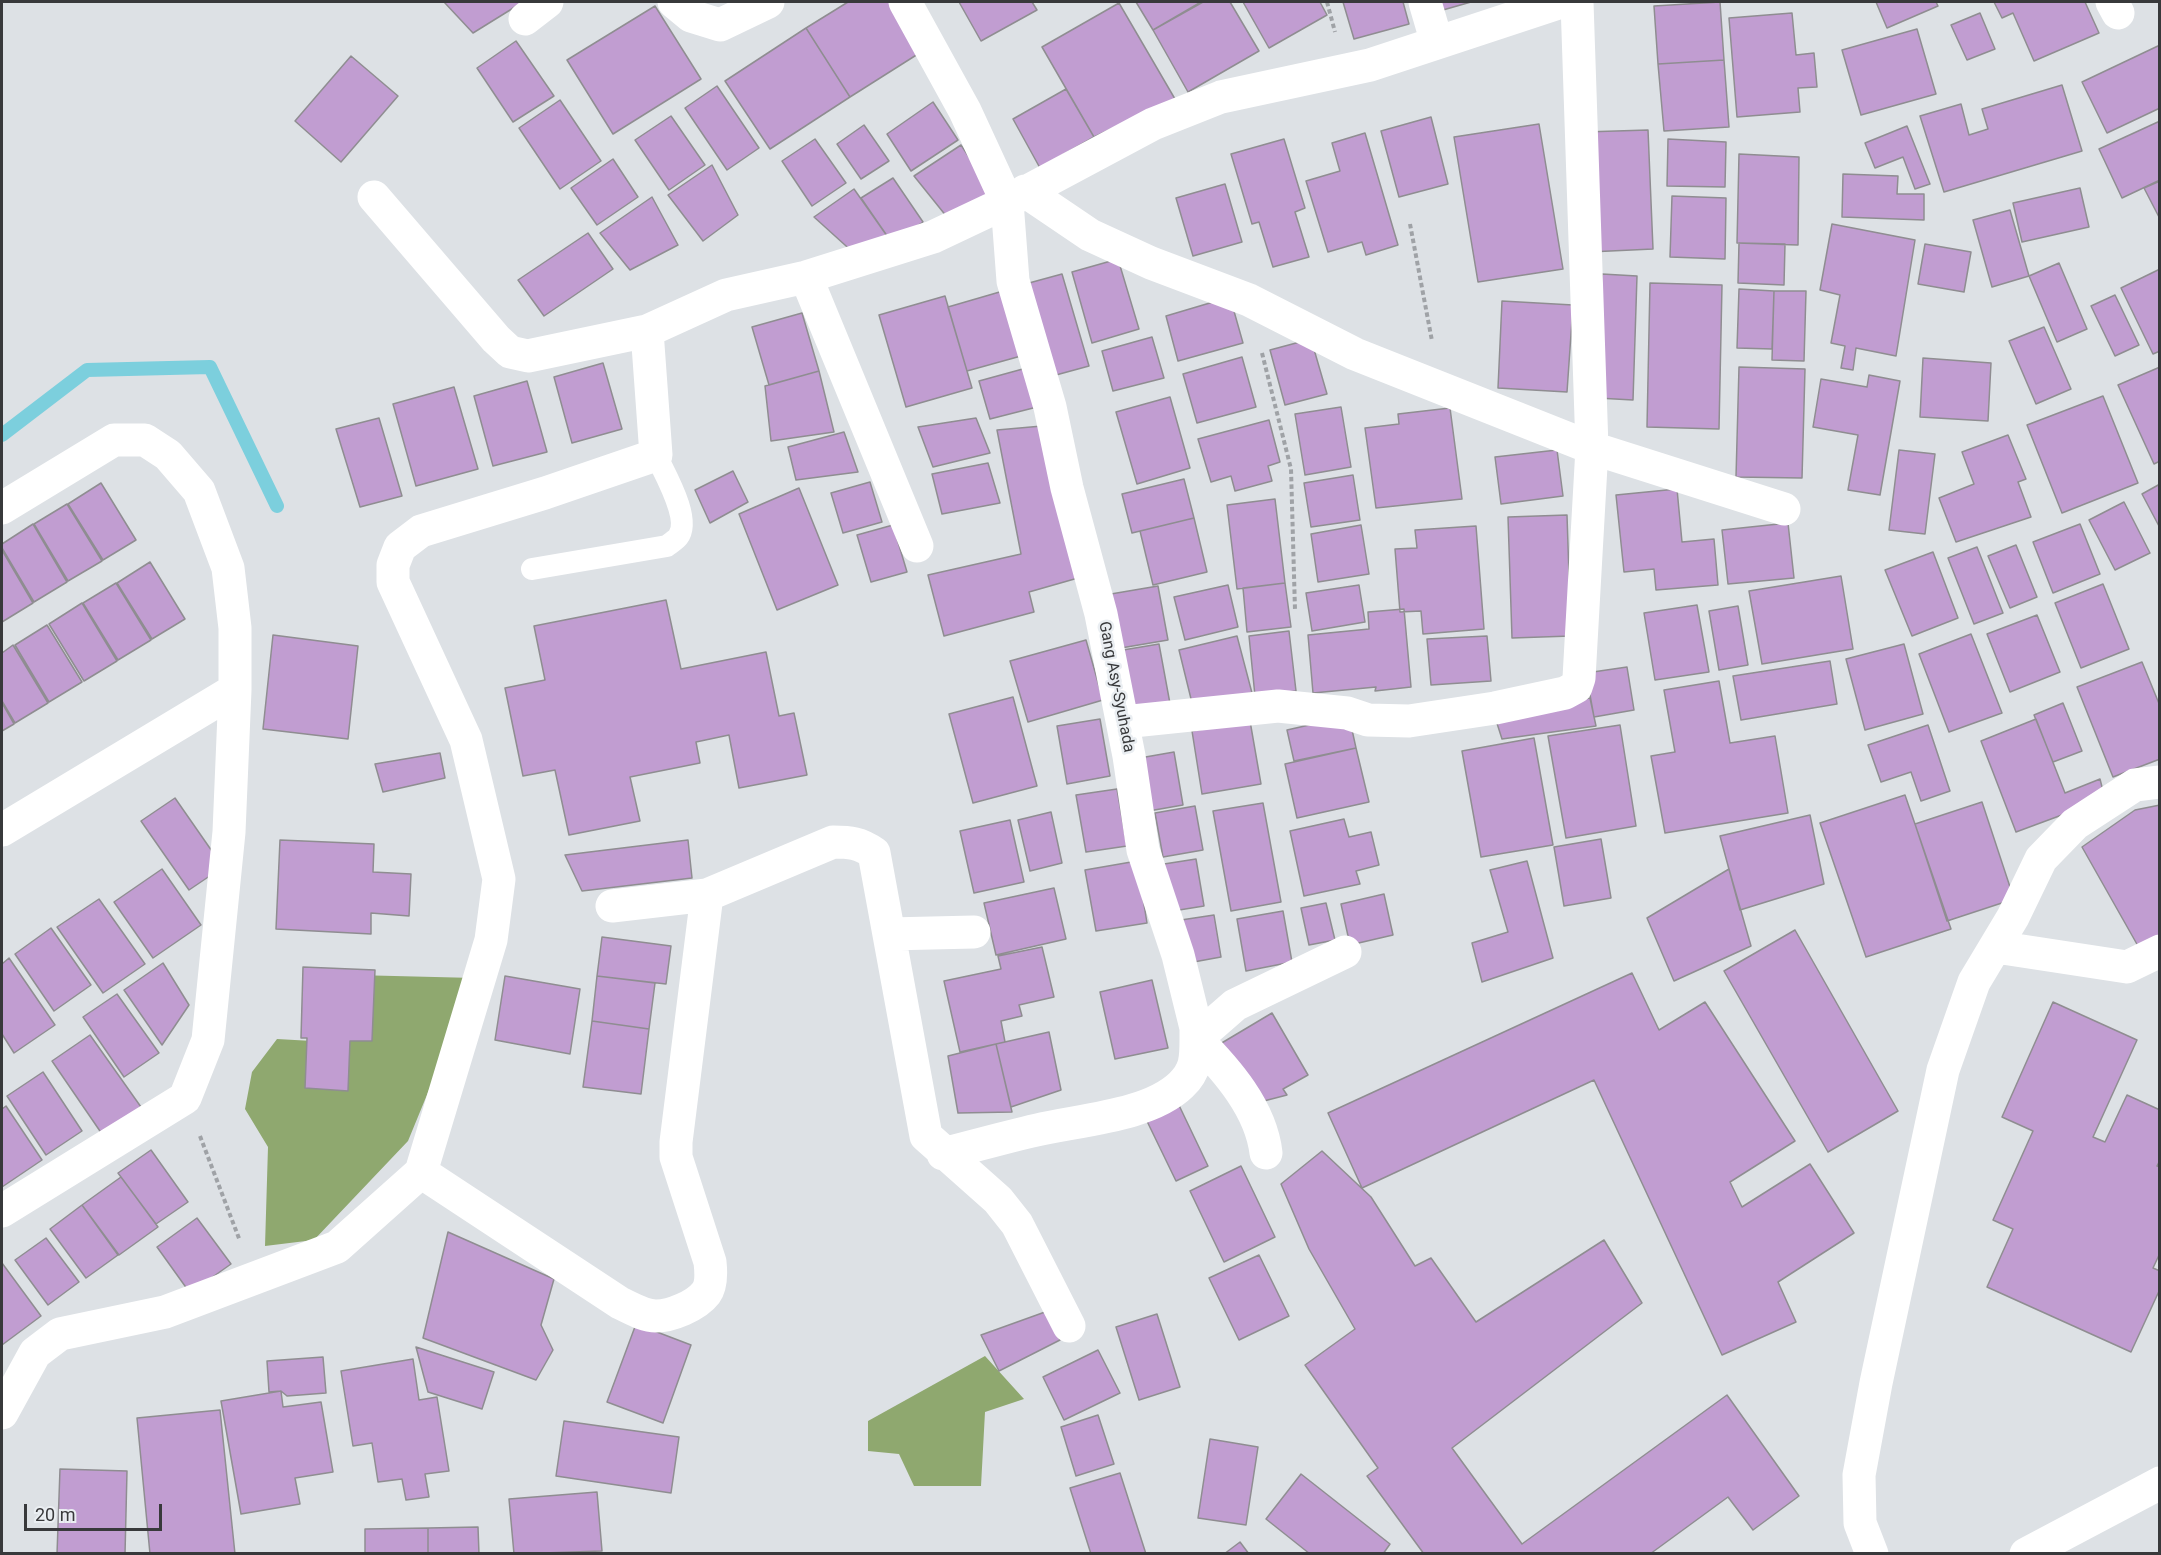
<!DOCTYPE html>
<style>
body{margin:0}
#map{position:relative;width:2161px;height:1555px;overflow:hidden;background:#dde1e5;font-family:Roboto,sans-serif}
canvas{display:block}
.frame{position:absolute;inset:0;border:3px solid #38393b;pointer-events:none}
.scale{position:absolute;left:24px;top:1504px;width:138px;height:27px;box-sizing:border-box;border:3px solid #38393b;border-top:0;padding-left:8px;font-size:18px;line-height:21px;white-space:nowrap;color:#38393b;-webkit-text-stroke:4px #eaeef2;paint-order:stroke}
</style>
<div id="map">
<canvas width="2161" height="1555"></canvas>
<div class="frame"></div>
<div class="scale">20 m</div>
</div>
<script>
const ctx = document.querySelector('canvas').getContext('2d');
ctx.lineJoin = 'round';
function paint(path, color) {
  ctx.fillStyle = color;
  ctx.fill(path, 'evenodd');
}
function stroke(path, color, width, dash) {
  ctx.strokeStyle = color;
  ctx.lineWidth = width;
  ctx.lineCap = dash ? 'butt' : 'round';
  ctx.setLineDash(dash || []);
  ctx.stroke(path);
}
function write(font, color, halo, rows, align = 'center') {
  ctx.font = font + ' Roboto,sans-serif';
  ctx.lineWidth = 5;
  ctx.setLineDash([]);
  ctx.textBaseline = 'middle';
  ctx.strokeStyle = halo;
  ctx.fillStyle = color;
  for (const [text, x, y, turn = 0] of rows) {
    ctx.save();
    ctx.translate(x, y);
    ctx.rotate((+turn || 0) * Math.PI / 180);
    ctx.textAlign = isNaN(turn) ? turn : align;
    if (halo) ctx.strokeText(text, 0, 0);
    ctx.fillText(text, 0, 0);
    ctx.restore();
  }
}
paint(new Path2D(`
 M354,975L475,978L408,1141L314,1240L265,1246L268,1147L245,1109L252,1072L277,1039L330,1042Z
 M985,1356L1024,1399L985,1412L981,1486H914L899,1454L868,1451V1421Z`), '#8fa86f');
stroke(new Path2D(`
 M2,435L87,370L210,367L277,506`), '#7ccfdd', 14);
const building = new Path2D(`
 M444,2H523L473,33Z
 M848,2H900L929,47L850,97L806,28Z
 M959,2H1032L1037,10L981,41Z
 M1136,2H1201L1153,30Z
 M1203,2H1230L1259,51L1188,92L1153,30Z
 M1243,2H1320L1327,15L1269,48Z
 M1343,2H1403L1409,24L1354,39Z
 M1440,2H1471L1443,10Z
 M1720,2L1724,60L1658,64L1654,6Z
 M1876,2H1936L1938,6L1887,28Z
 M1994,2H2085L2099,33L2034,61L2013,13L2002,18Z
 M1119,3L1175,99L1094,137L1042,47Z
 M655,6L701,79L613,134L567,60Z
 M1792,13L1796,55L1814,53L1817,87L1798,88L1800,112L1737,117L1729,18Z
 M1980,13L1995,49L1967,60L1951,25Z
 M806,28L850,97L770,149L725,81Z
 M1917,29L1936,94L1861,115L1842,50Z
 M516,41L554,96L513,122L477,68Z
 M2160,45V108L2107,133L2082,82Z
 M351,56L398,96L341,162L295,121Z
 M1724,60L1729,127L1664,131L1658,64Z
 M2062,85L2082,151L1944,192L1920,116L1961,104L1969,135L1988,129L1982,109Z
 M717,86L759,148L727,170L685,108Z
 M1066,89L1094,137L1040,168L1013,119Z
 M560,100L601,161L560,189L519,128Z
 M933,102L958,140L911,171L887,134Z
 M671,116L705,165L669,190L635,140Z
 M1431,117L1448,184L1399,197L1381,131Z
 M2160,121V180L2122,198L2099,149Z
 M1539,124L1563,269L1478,282L1454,137Z
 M864,125L889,161L861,179L837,144Z
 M1907,126L1930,184L1915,189L1903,157L1875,168L1865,143Z
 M1648,130L1653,249L1589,252L1584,132Z
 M1365,133L1398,245L1366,255L1362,242L1328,252L1306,181L1340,171L1332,143Z
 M815,139L846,183L812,206L782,161Z
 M1284,139L1305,208L1295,212L1309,257L1273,267L1259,222L1252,224L1231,154Z
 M1668,139L1726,142L1725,187L1667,186Z
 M961,145L997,199L951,222L914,176Z
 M1739,154L1799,157L1798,245L1737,243Z
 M613,159L638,197L597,225L571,188Z
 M712,165L738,215L703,241L668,195Z
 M1843,174L1898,176L1897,194H1924V220L1842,217Z
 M893,178L923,222L892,243L861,198Z
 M2160,181V219L2144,188Z
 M1225,184L1242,242L1193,256L1176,198Z
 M2080,188L2089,227L2022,242L2013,203Z
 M854,189L892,243L856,255L814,217Z
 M1672,196L1726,198L1725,259L1670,257Z
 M652,197L678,245L630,270L600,233Z
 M2010,210L2029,276L1992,287L1973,220Z
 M1832,224L1915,240L1896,356L1856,348L1853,370L1841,368L1845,346L1831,343L1840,295L1820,290Z
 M588,233L613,269L544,316L518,280Z
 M1739,243L1785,244L1784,285L1738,283Z
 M1925,244L1971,252L1964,292L1918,284Z
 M1118,259L1139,329L1092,343L1072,272Z
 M2059,263L2087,329L2057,342L2029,276Z
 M2160,269V351L2153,354L2121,288Z
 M1062,274L1089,366L1045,378L1018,286Z
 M1602,274L1637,276L1633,400L1597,398Z
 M1650,283L1722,285L1719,429L1647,427Z
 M1739,289L1774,291L1772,349L1737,348Z
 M1003,291L1021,356L967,371L948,307Z
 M1774,291H1806L1804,361L1772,360Z
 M2115,295L2139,345L2115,356L2091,306Z
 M945,296L972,388L906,407L879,315Z
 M1230,297L1243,343L1178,361L1166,316Z
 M1502,301L1573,305L1567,392L1498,388Z
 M802,313L819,371L769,385L752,327Z
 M2044,327L2071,389L2036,404L2009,341Z
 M1152,337L1164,378L1113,391L1102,351Z
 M1311,339L1327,394L1285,405L1270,350Z
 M1242,357L1256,407L1197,423L1183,374Z
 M1923,358L1991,363L1988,421L1920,417Z
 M603,363L622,429L572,443L554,377Z
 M1030,367L1041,406L990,419L979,381Z
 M1739,367L1805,369L1802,478L1736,477Z
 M2160,367V461L2154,464L2118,385Z
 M819,371L834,432L771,441L765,386Z
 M1869,375L1900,381L1880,495L1848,490L1858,435L1813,427L1821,379L1867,387Z
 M527,381L547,452L493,466L474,396Z
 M454,387L478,469L416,486L393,404Z
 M2103,396L2138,483L2062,513L2027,425Z
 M1170,397L1190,468L1137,484L1116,412Z
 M1341,407L1351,467L1305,475L1295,414Z
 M1450,408L1462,499L1376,508L1365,428L1399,424L1398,414Z
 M379,418L402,496L360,507L336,429Z
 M976,418L990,453L933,467L918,427Z
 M1269,420L1280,462L1268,466L1272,481L1235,491L1231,476L1211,482L1198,439Z
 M1042,426L1078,578L1029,592L1034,612L944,636L928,575L1021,554L997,430Z
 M844,432L858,472L796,480L788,447Z
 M2008,435L2026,479L2018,482L2031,517L1956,542L1939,498L1974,484L1962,452Z
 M1557,450L1563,496L1501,504L1495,457Z
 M1899,450L1935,454L1925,534L1889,530Z
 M988,463L1000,503L942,514L932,474Z
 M733,471L748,502L710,523L695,490Z
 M1353,475L1360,520L1311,527L1304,483Z
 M1184,479L1194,518L1132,533L1122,494Z
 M870,482L882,522L843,533L831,493Z
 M101,483L136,540L103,560L68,504Z
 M2160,484V528L2142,494Z
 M799,488L838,585L777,610L739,514Z
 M1677,489L1682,542L1714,539L1718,585L1656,590L1654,569L1624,572L1616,495Z
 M1275,499L1285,583L1237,589L1227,505Z
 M2124,502L2150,553L2115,570L2089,520Z
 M67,504L102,561L68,581L34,524Z
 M1567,515L1571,636L1512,638L1508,517Z
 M1194,518L1207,572L1153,585L1140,531Z
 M1788,523L1794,578L1728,584L1722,530Z
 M33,524L67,582L34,602L2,548V544Z
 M2080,524L2100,574L2053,593L2033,542Z
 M893,525L907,572L871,582L857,535Z
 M1361,525L1369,574L1318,582L1311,534Z
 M1476,526L1484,629L1423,634L1421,611L1400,612L1395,549L1417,548L1415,530Z
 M2016,545L2037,597L2010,608L1988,556Z
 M1977,547L2003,613L1974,624L1948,558Z
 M2,550L33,603L2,622Z
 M1933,552L1958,618L1912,636L1885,570Z
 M150,562L185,619L152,639L117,583Z
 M1841,576L1853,649L1762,664L1749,591Z
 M116,583L151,640L118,660L83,603Z
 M1285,583L1291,627L1247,632L1243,588Z
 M2103,584L2129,649L2081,668L2055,603Z
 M1228,585L1238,627L1185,640L1174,597Z
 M1359,585L1365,622L1312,631L1306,593Z
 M1158,586L1168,640L1115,649L1105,595Z
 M666,600L681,669L766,652L779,716L794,713L807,775L739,788L729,735L696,742L700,763L630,777L640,821L569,835L555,770L523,776L505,688L545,680L534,626Z
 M82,603L117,661L84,681L49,624Z
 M1697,605L1709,672L1655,680L1644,613Z
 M1738,606L1748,665L1719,670L1709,611Z
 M1404,609L1411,687L1375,691L1376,687L1313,693L1308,635L1369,629L1368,612Z
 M2037,615L2060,672L2010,692L1987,634Z
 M47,625L82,682L49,702L15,645Z
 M1289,631L1296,691L1255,696L1249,636Z
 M1971,634L2002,713L1949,732L1919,654Z
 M273,635L358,646L348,739L263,729Z
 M1237,636L1252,693L1193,707L1179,650Z
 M1487,636L1491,681L1431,685L1427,639Z
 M1086,640L1103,700L1028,722L1010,661Z
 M1159,644L1171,709L1128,716L1117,651Z
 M1904,644L1923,714L1865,730L1846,659Z
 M13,645L48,703L15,723L2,701V653Z
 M1830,661L1837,704L1741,720L1733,676Z
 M2142,662L2160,706V759L2113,777L2077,687Z
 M1627,667L1634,710L1594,717L1586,673Z
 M1719,681L1730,743L1775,736L1788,813L1665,833L1651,756L1675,752L1664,690Z
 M1013,697L1037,786L973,803L949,714Z
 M1590,698L1596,726L1502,739L1494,714Z
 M2,703L14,724L2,731Z
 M2063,703L2082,751L2053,762L2034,715Z
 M1349,716L1356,748L1294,761L1287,730Z
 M1100,719L1110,776L1067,784L1057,726Z
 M2036,719L2065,793L2100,779L2105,799L2016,832L1981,741Z
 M1250,721L1261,784L1202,794L1192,731Z
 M1620,725L1636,826L1566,838L1548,736Z
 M1928,725L1950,791L1921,801L1911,772L1881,782L1868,745Z
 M1534,738L1553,845L1481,857L1462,751Z
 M1356,748L1369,802L1297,818L1285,764Z
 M1174,752L1183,805L1143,812L1134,759Z
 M440,753L445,778L383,792L375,764Z
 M1117,789L1127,846L1086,852L1076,795Z
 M1905,795L1951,929L1866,957L1820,823Z
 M175,798L223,867L189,890L141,821Z
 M1982,802L2014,899L1947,921L1915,824Z
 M1263,803L1281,902L1231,911L1213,811Z
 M2160,805V936L2138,946L2082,847L2135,810Z
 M1195,806L1203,850L1163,857L1155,813Z
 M1051,812L1062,863L1030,871L1018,820Z
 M1810,815L1824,884L1740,910L1720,836Z
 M1344,819L1349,837L1371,832L1379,865L1356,871L1360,884L1304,896L1290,831Z
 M1010,820L1024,882L974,893L960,831Z
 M1601,839L1611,898L1564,906L1554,847Z
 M280,840L374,844L373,872L411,874L409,916L371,913V934L276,929Z
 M688,840L692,878L582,891L565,855Z
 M1196,859L1204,906L1173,911L1164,864Z
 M1137,861L1147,923L1096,931L1085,870Z
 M1527,861L1553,958L1482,982L1472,943L1508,932L1490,870Z
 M162,869L201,925L153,958L114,902Z
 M1729,869L1751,946L1674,981L1647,918Z
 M1054,888L1066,939L996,955L984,903Z
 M1384,894L1393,935L1350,945L1341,904Z
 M99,899L145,964L103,993L57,927Z
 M1326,903L1335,940L1309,945L1301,908Z
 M1283,911L1292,962L1246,971L1237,919Z
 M1214,915L1221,957L1188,963L1181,920Z
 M51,928L91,985L54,1011L15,954Z
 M1795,930L1898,1111L1828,1152L1724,971Z
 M602,937L671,946L666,984L597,976Z
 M1042,947L1054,997L1019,1005L1022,1016L1001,1021L1005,1042L960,1052L944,981L1001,969L998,956Z
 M9,958L55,1025L14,1053L2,1034V964Z
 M163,963L189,1005L162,1045L124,990Z
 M303,967L375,970L372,1041H350L348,1091L305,1088L307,1038H301Z
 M1632,973L1659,1030L1705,1002L1795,1141L1730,1182L1742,1207L1810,1164L1854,1233L1778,1282L1796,1322L1722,1355L1594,1080L1362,1188L1328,1113Z
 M505,976L580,989L570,1054L495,1040Z
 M597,976L655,983L649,1029L592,1021Z
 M1152,980L1168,1048L1115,1059L1100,992Z
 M117,994L159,1053L124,1077L83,1017Z
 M2053,1002L2137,1040L2093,1137L2105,1142L2127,1095L2160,1110V1160L2157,1166L2160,1167V1253L2153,1268L2160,1271V1289L2131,1352L1987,1287L2013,1229L1993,1220L2033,1131L2002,1117Z
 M1272,1013L1308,1075L1283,1089L1287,1095L1260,1102L1220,1044Z
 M592,1021L649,1029L641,1094L583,1087Z
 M1049,1032L1061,1090L1011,1107L996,1044Z
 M90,1035L141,1107L102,1134L52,1061Z
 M996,1044L1012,1112L958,1113L948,1056Z
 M43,1072L82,1131L46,1155L7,1096Z
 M1176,1099L1208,1166L1176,1181L1144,1115Z
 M6,1106L42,1160L2,1187V1109Z
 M151,1150L188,1202L156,1224L118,1173Z
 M1322,1151L1371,1197L1415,1266L1431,1258L1476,1322L1604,1240L1642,1303L1452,1448L1522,1544L1727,1395L1799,1496L1753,1530L1728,1497L1650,1554H1424L1367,1476L1378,1468L1305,1365L1355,1329L1309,1249L1281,1184Z
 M1241,1166L1275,1237L1224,1262L1190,1191Z
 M121,1177L158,1227L119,1255L82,1205Z
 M82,1205L118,1255L86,1278L50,1229Z
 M197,1218L231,1264L190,1293L157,1247Z
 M448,1232L554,1279L541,1325L553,1350L536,1380L423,1338Z
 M46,1238L79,1282L48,1305L15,1260Z
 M1259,1255L1289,1316L1239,1340L1209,1278Z
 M2,1263L41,1316L2,1345Z
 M1045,1312L1060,1340L999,1371L981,1335Z
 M1157,1314L1180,1387L1139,1400L1116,1327Z
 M636,1324L691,1345L663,1423L607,1402Z
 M416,1347L494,1372L482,1409L428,1392Z
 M1098,1350L1120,1393L1064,1420L1043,1377Z
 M323,1357L326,1393L287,1396L281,1391L269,1392L267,1361Z
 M413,1359L419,1400L437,1397L449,1471L425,1474L429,1497L406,1500L402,1479L378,1482L372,1443L353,1446L341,1371Z
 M281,1391L283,1407L321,1402L333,1472L295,1478L300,1504L241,1514L221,1401Z
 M220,1410L235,1554H150L137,1418Z
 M1098,1415L1114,1464L1076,1476L1061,1427Z
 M564,1421L679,1437L671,1493L556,1476Z
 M1210,1439L1258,1447L1246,1525L1198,1518Z
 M60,1469L127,1471L125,1554H57Z
 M1120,1473L1146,1554H1091L1070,1488Z
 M1301,1474L1390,1544L1383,1554H1310L1266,1519Z
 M597,1492L602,1551L514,1554L509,1499Z
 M478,1527L479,1554H428V1528Z
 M428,1528V1554H365V1529Z
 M1240,1542L1249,1554H1224Z`);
paint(building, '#c19dd1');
stroke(building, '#8f8d91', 1.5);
stroke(new Path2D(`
 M1327,2L1335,32
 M1410,224L1432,341
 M1262,353L1291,469L1295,610
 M200,1136L240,1241`), '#9fa2a6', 4, [4.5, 3]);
stroke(new Path2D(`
 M532,569L667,546C670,543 676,540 678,537C692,519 664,473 656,455`), '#fff', 22);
stroke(new Path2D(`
 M674,2L691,16L720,25L768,2
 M905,2L965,111L1007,202L1013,281L1050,407L1067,488L1101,614L1129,756L1143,850L1178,955L1196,1028V1039C1227,1070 1261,1109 1266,1153
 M1425,2L1437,43
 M2112,2L2118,13
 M525,19L547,2
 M1025,191L1090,235L1151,263L1249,300L1355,354L1592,448L1784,509
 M374,197L496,339L510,352L528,356L647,331
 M806,277L917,546
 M2,508L114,440H145L168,455L199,491L228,568L235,628V690L229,832L208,1040L185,1098L2,1211
 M1123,722L1278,706L1347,713L1368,720L1409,721L1495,708L1565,693L1576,687L1579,678L1592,448L1577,2
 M2,830L235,690
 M612,906L707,895
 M889,934L974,932
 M1996,947L2127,967L2160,951
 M943,1154C974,1146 1006,1137 1037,1130C1079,1120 1149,1116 1181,1085C1196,1071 1196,1058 1196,1039L1235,1005L1345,952
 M421,1172L620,1303C631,1308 644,1316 656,1316C671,1316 696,1306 706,1293C712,1285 711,1271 710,1262L676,1157V1142L707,895L833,842C850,842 860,843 874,853L926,1136L998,1200L1017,1224L1069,1326
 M2,1413L35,1353L60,1334L165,1312L337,1247L421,1172L491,940L499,879L466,740L393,582V565L400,547L421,531L545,493L656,455L647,331L726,295L806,277L933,237L1007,202L1153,124L1221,97L1370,65L1561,2
 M1872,1554L1860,1523L1859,1475L1876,1383L1943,1070L1974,982L2013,917L2041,859L2075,824L2135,785L2160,782
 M2026,1554L2160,1483`), '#fff', 33);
write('16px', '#38393b', '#eaeef2', [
 ["Gang Asy-Syuhada",1116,687,79]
]);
</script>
